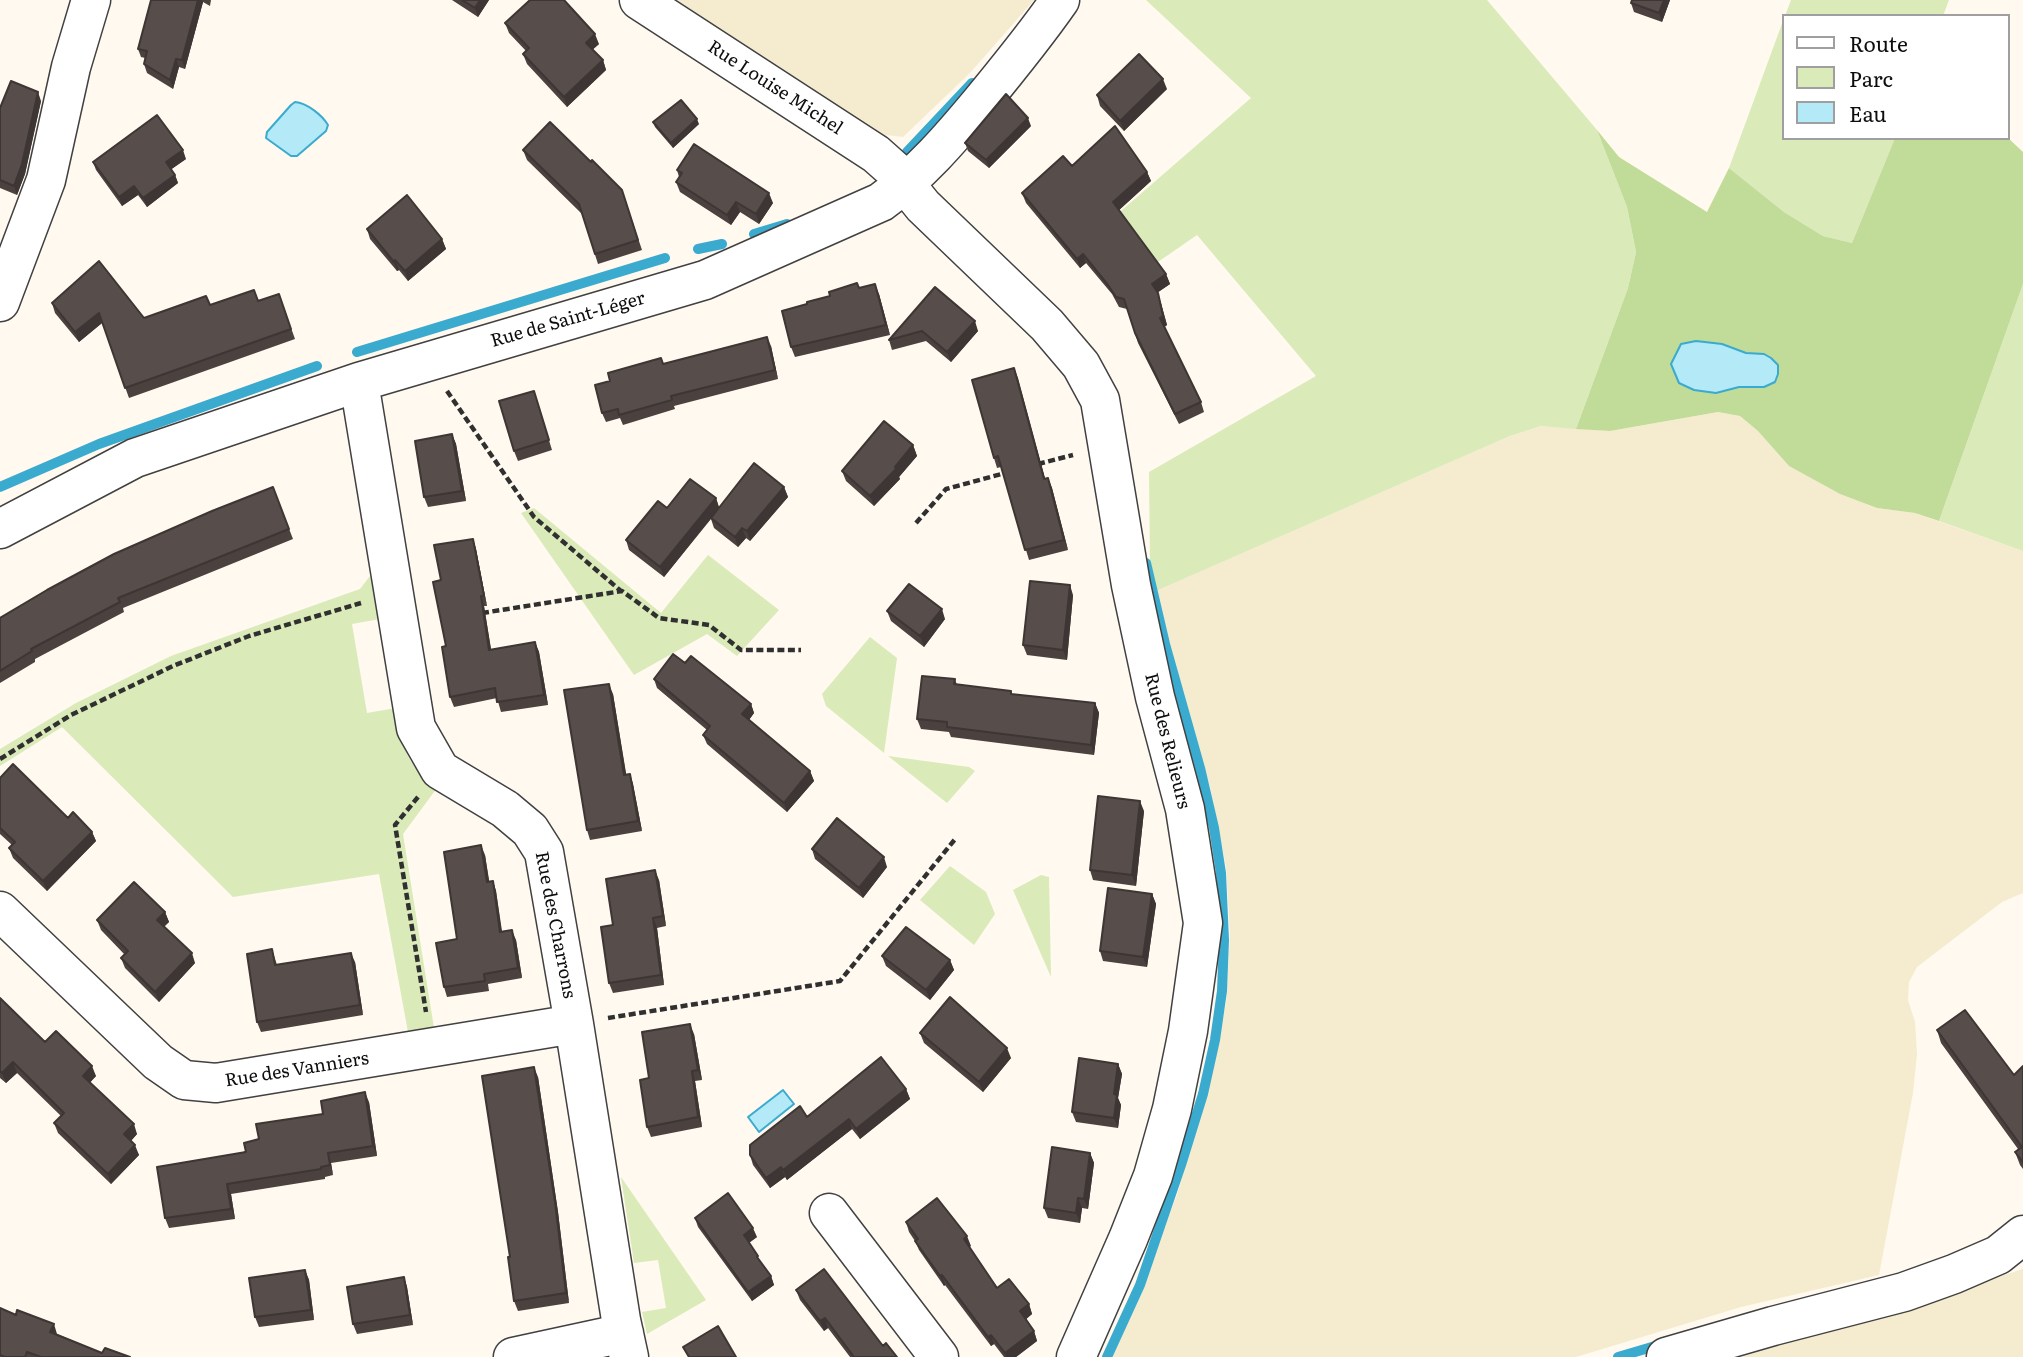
<!DOCTYPE html>
<meta charset="utf-8">
<style>
body{margin:0}
#map{position:relative;width:2023px;height:1357px;overflow:hidden;background:#fff9ef;font-family:Literata,serif}
canvas{display:block}
.legend{position:absolute;left:1782px;top:14px;width:228px;height:126px;box-sizing:border-box;background:#fff;border:2px solid #9f9f9f;margin:0;padding:9px 12px;list-style:none;font-size:21px;color:#0e0e0e}
.legend li{display:flex;align-items:center;gap:14px;height:35px}
.legend b{width:35px;border:2px solid #9f9f9f}
</style>
<div id="map">
<canvas width="2023" height="1357"></canvas>
<ul class="legend">
<li><b style="height:9px;background:#fff"></b>Route</li>
<li><b style="height:19px;background:#daeab9"></b>Parc</li>
<li><b style="height:19px;background:#b4e9f7"></b>Eau</li>
</ul>
</div>
<script>
const ctx = document.querySelector('canvas').getContext('2d');
ctx.lineJoin = 'round';
function paint(path, color) {
  ctx.fillStyle = color;
  ctx.fill(path, 'evenodd');
}
function stroke(path, color, width, dash) {
  ctx.strokeStyle = color;
  ctx.lineWidth = width;
  ctx.lineCap = dash ? 'butt' : 'round';
  ctx.setLineDash(dash || []);
  ctx.stroke(path);
}
function write(font, color, halo, rows, align = 'center') {
  ctx.font = font + ' Literata,serif';
  ctx.lineWidth = 7;
  ctx.setLineDash([]);
  ctx.textBaseline = 'middle';
  ctx.strokeStyle = halo;
  ctx.fillStyle = color;
  for (const [text, x, y, turn = 0] of rows) {
    ctx.save();
    ctx.translate(x, y);
    ctx.rotate((+turn || 0) * Math.PI / 180);
    ctx.textAlign = isNaN(turn) ? turn : align;
    if (halo) ctx.strokeText(text, 0, 0);
    ctx.fillText(text, 0, 0);
    ctx.restore();
  }
}
paint(new Path2D(`
 M676,0H1034L970,73L903,137L885,135Z
 M1718,412L1740,416L1758,431L1789,466L1840,494L1877,508L1915,513L2023,551V893L2002,902L1917,967L1909,982L1908,1000L1915,1022L1917,1054L1913,1093L1879,1275L1741,1307L1576,1357H1107L1140,1285L1177,1195L1212,1071L1226,1003L1230,935L1226,867L1210,787L1180,691L1156,591L1510,436L1541,426L1610,431Z
 M2023,1269V1357H1716L1891,1312Z`), '#f5eccf');
paint(new Path2D(`
 M1146,0H1487L1597,130L1627,207L1636,252L1628,288L1576,429L1541,426L1510,436L1156,591L1150,564L1149,472L1316,376L1197,235L1155,264L1106,224L1251,98Z
 M1791,0H1949L1943,16H1785Z
 M1783,21V138H1895L1852,243L1823,236L1784,212L1729,168Z
 M2023,284V551L1939,521Z
 M534,508L661,613L708,555L779,610L737,656L707,634L634,675L521,513Z
 M370,576L380,619L352,624L367,713L396,708C405,750 402,760 437,788L403,834L434,1028L408,1032L379,874L233,897L62,727L0,766V749L76,703L171,656L360,589Z
 M870,637L897,658L884,753L826,706L822,694Z
 M888,756L969,767L975,771L947,803Z
 M950,866L986,892L995,914L974,945L920,900Z
 M1041,875L1049,877L1051,977L1013,890Z
 M621,1177L706,1300L647,1334L642,1312L666,1308L658,1260L634,1263Z`), '#daeab9');
paint(new Path2D(`
 M1597,130L1619,157L1707,212L1729,168L1784,212L1823,236L1852,243L1895,138L2007,137L2023,152V284L1939,521L1915,513L1877,508L1840,494L1789,466L1758,431L1740,416L1718,412L1610,431L1576,429L1628,288L1636,252L1627,207Z`), '#c1db98');
const water = new Path2D(`
 M295,102C307,103 322,115 328,125L326,131L297,156H291L266,138L267,132L291,105Z
 M1696,341L1722,344L1746,353L1764,354L1771,358L1778,365V374L1775,382L1764,387H1739L1716,393L1694,390L1679,383L1671,364L1681,344Z
 M783,1090L794,1104L759,1132L748,1117Z`);
paint(water, '#b4e9f7');
stroke(water, '#3aabce', 2);
stroke(new Path2D(`
 M907,152L972,83
 M754,234L787,224
 M698,249L722,244
 M357,352L665,258
 M0,487L99,444L317,366
 M1107,1357L1140,1285L1181,1165L1203,1094L1215,1040L1222,991L1224,940L1221,873L1214,828L1200,768L1165,644L1146,563
 M1618,1357L1662,1344`), '#3aabce', 10);
const minor = new Path2D(`
 M639,0L876,154L894,170L923,206L1047,325L1081,365L1100,400L1131,585L1155,697L1185,809L1203,923L1188,1031L1172,1109L1153,1176L1128,1239L1076,1357
 M0,302L46,180L71,67L91,0
 M359,382L416,728L440,770L505,809L530,830L544,852L574,1024L621,1320L629,1357
 M0,529L135,458L359,382L705,280L881,202C920,174 950,139 980,103C1008,69 1035,36 1060,0
 M0,911L158,1062L184,1080L216,1083L574,1024
 M829,1213L939,1357
 M513,1357L624,1333
 M1666,1357L1773,1326L1904,1292L1954,1274L1998,1255L2023,1235`);
stroke(minor, '#414141', 41);
stroke(new Path2D(`
 M447,391L534,517L621,591
 M1038,464L1073,455
 M916,523L946,489L1009,472
 M482,613L622,591L659,618L709,625L741,650H801
 M0,759L71,715L173,666L249,636L361,603
 M418,797L395,825L426,1012
 M608,1018L840,981L956,838`), '#303030', 4.5, [7, 3.5]);
stroke(minor, '#fff', 38);
paint(new Path2D(`
 M151,0H211L210,6L203,2L185,69L179,67L173,89L147,73L144,64L145,58L141,57L138,49Z
 M452,0H489L478,17Z
 M1670,0L1662,22L1634,12L1631,3Z
 M505,23L599,44L592,50L603,60L606,70L567,107L527,64L523,54L526,51L509,33Z
 M1167,89L1124,131L1100,106L1097,95Z
 M41,101L25,174L17,195L0,188V108Z
 M653,122L699,124L673,148L655,127Z
 M1031,126L989,168L968,151L965,143Z
 M523,150L622,190L642,250L598,264L582,214L527,160Z
 M186,159L171,169L175,175L178,183L147,207L138,195L122,206L96,170L93,162Z
 M1072,166L1147,172L1151,181L1119,210L1166,274L1170,284L1157,293L1161,303L1167,325L1164,327L1201,402L1204,412L1179,424L1138,343L1127,309L1119,307L1112,294L1086,263L1080,268L1026,203L1022,193Z
 M677,170L773,203L759,224L740,212L731,225L680,192L676,182L679,177Z
 M367,229L442,239L446,249L408,281L399,270L397,271L370,239Z
 M935,287L978,331L951,362L926,341L892,350L889,340Z
 M859,288L879,294L890,335L795,357L791,347L807,304Z
 M279,294L295,339L129,398L102,323L79,342L55,313L52,303L144,318L258,301Z
 M771,346L778,379L674,406L675,409L623,425L620,418L606,422L602,413L663,364Z
 M1014,368L1045,479L1048,478L1052,488L1068,550L1029,560L1001,467L997,468L994,458Z
 M534,391L552,450L518,461L514,451Z
 M452,434L456,444L466,501L428,507L424,497Z
 M913,445L917,456L899,477L900,479L874,506L846,481L842,471Z
 M273,487L293,539L123,608L124,612L35,659V662L0,683V618Z
 M784,487L788,497L750,541L746,538L738,547L714,528L711,519L664,577L629,550L626,540L667,508L716,498L719,507Z
 M473,539L476,549L487,606H484L491,650L535,642L539,652L548,705L501,712L497,698L454,707L450,697L441,580Z
 M1073,595L1067,660L1027,655L1023,645Z
 M887,611L945,619L924,647L891,621Z
 M685,663L751,704L754,713L749,720L810,771L814,781L787,812L707,744L703,735L707,730L657,688L654,679Z
 M955,679L957,685L1012,694L1095,703L1099,713L1094,755L951,737L949,732L921,729L917,719Z
 M613,694L626,775L630,774L633,784L642,831L590,840L587,830Z
 M0,778L92,832L96,841L47,891L13,858L9,848L12,845L0,834Z
 M1144,811L1136,886L1093,880L1090,870Z
 M812,849L887,867L863,898L815,859Z
 M485,855L489,882L493,881L496,891L502,931L516,940L522,978L488,984L489,991L447,997L444,987L457,939Z
 M659,880L666,926L657,928L664,985L613,993L609,983L613,925Z
 M1152,894L1156,904L1147,967L1103,961L1100,951Z
 M165,912L169,922L164,926L195,963L159,1002L125,968L121,958L125,955L101,930L97,920Z
 M272,949L277,965L355,962L363,1015L261,1032L257,1022Z
 M882,956L950,960L954,970L930,1000L886,966Z
 M0,998L45,1042L96,1076L90,1082L137,1134L131,1141L139,1155L111,1184L58,1133L54,1123L61,1116L17,1073L6,1083L0,1078Z
 M1937,1030L2014,1075L2023,1066V1169L2020,1165L2015,1152L2018,1149L1941,1043Z
 M920,1033L1011,1058L983,1092L924,1043Z
 M694,1034L702,1080L695,1081L702,1127L651,1137L647,1127Z
 M1118,1064L1122,1074L1118,1098L1121,1105L1118,1128L1076,1122L1072,1112Z
 M538,1077L558,1212L569,1303L518,1311L514,1301L510,1257Z
 M906,1089L910,1099L860,1139L852,1129L787,1180L785,1177L770,1188L753,1165L750,1155L807,1117Z
 M369,1102L377,1156L331,1163L333,1175L325,1177V1179L231,1194L235,1219L169,1228L165,1218L259,1139L323,1114Z
 M1090,1153L1094,1163L1088,1209L1082,1208L1080,1223L1048,1218L1044,1208Z
 M695,1218L757,1237L749,1243L760,1261L771,1276L774,1285L752,1301L698,1227Z
 M906,1222L971,1246L969,1247L997,1288L1029,1304L1032,1314L1026,1319L1034,1331L1037,1341L1016,1357H1004L994,1344L991,1346L945,1285L944,1286L919,1250L915,1241L909,1232Z
 M305,1270L309,1280L314,1320L259,1327L255,1317Z
 M404,1277L407,1287L413,1325L357,1334L353,1324Z
 M796,1290L883,1346L897,1357H850L828,1328L824,1331L800,1300Z
 M0,1308L57,1334L102,1353L130,1357H0Z`), '#4b4240');
paint(new Path2D(`
 M198,0H202L203,2L185,69L182,60Z
 M480,0H489L478,17L475,8Z
 M1664,0H1670L1662,22L1659,13Z
 M595,34L599,44L589,53L586,43Z
 M176,59L179,67L173,89L170,80Z
 M603,60L606,70L567,107L564,97Z
 M1163,79L1167,89L1124,131L1120,121Z
 M38,92L41,101L25,174L17,195L14,186Z
 M1028,118L1031,126L989,168L986,160Z
 M697,119L699,124L673,148L671,143Z
 M183,150L186,159L169,171L166,162Z
 M1147,172L1151,181L1117,212L1113,202Z
 M175,175L178,183L147,207L143,198Z
 M134,186L138,195L122,206L119,197Z
 M769,193L773,203L759,224L756,214Z
 M736,202L740,212L731,225L727,215Z
 M442,239L446,249L408,281L405,271Z
 M1083,254L1086,263L1080,268L1077,259Z
 M395,260L399,270L397,271L394,262Z
 M1166,274L1170,284L1155,294L1152,284Z
 M875,284L879,294L890,335L886,325Z
 M1158,293L1167,325L1163,328L1160,318Z
 M99,313L102,323L79,342L75,332Z
 M975,321L978,331L951,362L947,352Z
 M767,337L771,346L778,379L775,370Z
 M1014,368L1018,378L1048,489L1044,479Z
 M452,434L456,444L466,501L462,491Z
 M913,445L917,456L899,477L900,479L874,506L870,496Z
 M1048,478L1052,488L1068,550L1064,540Z
 M784,487L788,497L750,541L747,531Z
 M716,498L719,508L664,577L660,567Z
 M742,528L746,538L738,547L735,537Z
 M473,539L476,549L487,606L484,596Z
 M1070,585L1073,595L1067,660L1063,650Z
 M481,596L484,606L493,661L489,650Z
 M942,609L945,619L924,647L920,636Z
 M535,642L539,652L548,705L544,695Z
 M609,684L613,694L628,785L624,775Z
 M1095,703L1099,713L1094,755L1091,745Z
 M751,704L754,713L746,724L742,714Z
 M810,771L814,781L787,812L784,803Z
 M630,774L633,784L642,831L638,821Z
 M1140,801L1144,811L1136,886L1132,875Z
 M92,832L96,841L47,891L43,881Z
 M481,845L485,855L491,892L487,882Z
 M884,857L887,867L863,898L859,888Z
 M655,870L659,880L666,926L663,916Z
 M493,881L496,891L503,942L500,932Z
 M1152,894L1156,904L1147,967L1143,957Z
 M165,912L169,922L161,930L157,920Z
 M653,918L657,928L664,985L661,975Z
 M512,930L516,940L522,978L518,968Z
 M192,953L195,963L159,1002L155,992Z
 M351,953L355,962L363,1015L360,1005Z
 M950,960L954,970L930,1000L926,990Z
 M690,1024L694,1034L702,1080L698,1070Z
 M1007,1048L1011,1058L983,1092L979,1082Z
 M13,1062L17,1073L6,1083L2,1073Z
 M1118,1064L1122,1074L1118,1098L1121,1105L1118,1128L1114,1118V1094Z
 M92,1066L96,1076L87,1086L83,1076Z
 M534,1067L538,1077L558,1212L569,1303L566,1293Z
 M692,1071L695,1081L702,1127L698,1117Z
 M906,1089L910,1099L860,1139L856,1129Z
 M365,1092L369,1102L377,1156L373,1146Z
 M849,1119L852,1129L787,1180L783,1170Z
 M134,1124L137,1134L128,1144L124,1134Z
 M135,1145L139,1155L111,1184L108,1174Z
 M328,1153L331,1163L333,1175L330,1165Z
 M1090,1153L1094,1163L1088,1209L1084,1199Z
 M781,1167L785,1177L770,1188L766,1178Z
 M227,1184L231,1194L235,1219L231,1209Z
 M1078,1198L1082,1208L1080,1223L1076,1213Z
 M753,1228L757,1237L747,1244L744,1235Z
 M967,1236L971,1246L967,1248L964,1239Z
 M305,1270L309,1280L314,1320L311,1310Z
 M942,1275L945,1285L944,1286L940,1276Z
 M771,1276L774,1285L752,1301L748,1292Z
 M404,1277L407,1287L413,1325L410,1315Z
 M1029,1304L1032,1314L1024,1321L1020,1311Z
 M825,1318L828,1328L824,1331L820,1321Z
 M54,1324L57,1334L50,1332Z
 M1034,1331L1037,1341L1016,1357H1006L1005,1353Z
 M991,1335L994,1344L991,1346L988,1337Z`), '#3d3634');
const building = new Path2D(`
 M151,0H198L182,60L176,59L170,80L144,64L147,51L138,49Z
 M462,0H480L475,8Z
 M530,0H564L595,34L586,43L603,60L564,97L523,54L529,48L505,23Z
 M1632,0H1664L1659,13L1631,3Z
 M1139,54L1163,79L1120,121L1097,95Z
 M11,81L38,92L22,164L14,186L0,180V108Z
 M1006,94L1028,118L986,160L965,143Z
 M681,100L697,119L671,143L653,122Z
 M157,115L183,150L166,162L175,175L143,198L134,186L119,197L93,162Z
 M550,122L591,162L592,160L622,190L638,240L595,254L579,204L523,150Z
 M1115,126L1147,172L1113,202L1166,274L1152,284L1158,293L1163,316L1160,318L1201,402L1175,414L1135,333L1124,299L1116,297L1108,285L1083,254L1077,259L1022,193L1063,156L1072,166Z
 M694,144L769,193L756,214L736,202L727,215L676,182L682,173L677,170Z
 M407,195L442,239L405,271L395,260L394,262L367,229Z
 M99,261L144,318L206,296L210,305L254,290L258,301L279,294L291,329L125,388L99,313L75,332L52,303Z
 M857,283L859,288L875,284L886,325L791,347L782,311L807,304V302L830,296L829,292Z
 M935,287L975,321L947,352L922,331L889,340Z
 M767,337L775,370L671,396L672,400L619,415L618,409L602,413L595,385L610,381L608,373L661,358L663,364Z
 M1014,368L1044,479L1048,478L1064,540L1025,550L998,456L994,458L972,380Z
 M534,391L549,440L514,451L499,401Z
 M884,421L913,445L895,467L896,469L870,496L842,471Z
 M452,434L462,491L424,497L415,441Z
 M754,463L784,487L747,531L742,528L735,537L711,518Z
 M690,479L716,498L660,567L626,540L658,501L667,508Z
 M273,487L289,529L118,598L120,602L31,649L32,651L0,671V618L47,590L114,554L212,511Z
 M473,539L484,596H481L489,650L535,642L544,695L497,702L495,688L450,697L442,647L446,646L433,582L441,580L434,545Z
 M1030,581L1070,585L1063,650L1023,645Z
 M909,584L942,609L920,636L887,611Z
 M673,654L685,663L691,656L751,704L742,714L810,771L784,803L703,735L710,726L654,679Z
 M922,676L955,679L954,684L1011,691V694L1095,703L1091,745L947,727V722L917,719Z
 M609,684L624,775L630,774L638,821L587,830L564,690Z
 M13,764L68,818L73,812L92,832L43,881L9,848L15,842L0,828V778Z
 M1098,796L1140,801L1132,875L1090,870Z
 M837,818L884,857L859,888L812,849Z
 M481,845L487,882L493,881L500,932L512,930L518,968L484,974L485,981L444,987L436,943L457,939L444,852Z
 M655,870L663,916L653,918L661,975L609,983L601,927L613,925L606,879Z
 M134,882L165,912L157,920L192,953L155,992L121,958L128,951L97,920Z
 M1108,888L1152,894L1143,957L1100,951Z
 M906,927L950,960L926,990L882,956Z
 M272,949L275,965L351,953L360,1005L257,1022L247,954Z
 M950,997L1007,1048L979,1082L920,1033Z
 M0,998L45,1042L56,1031L92,1066L83,1076L134,1124L124,1134L135,1145L108,1174L54,1123L64,1113L13,1062L2,1073L0,1071Z
 M1965,1010L2014,1075L2023,1066V1162L2015,1152L2022,1147L1937,1030Z
 M690,1024L698,1070L692,1071L698,1117L647,1127L640,1080L649,1078L642,1032Z
 M881,1057L906,1089L856,1129L849,1119L783,1170L781,1167L766,1178L750,1155V1145L800,1106L807,1117Z
 M1079,1058L1118,1064L1114,1094L1117,1095L1114,1118L1072,1112Z
 M534,1067L555,1202L566,1293L514,1301L508,1257H510L482,1076Z
 M365,1092L373,1146L328,1153L330,1165L321,1167V1169L227,1184L231,1209L165,1218L157,1167L246,1152L244,1143L259,1139L256,1124L323,1114L321,1101Z
 M1052,1147L1090,1153L1084,1199L1078,1198L1076,1213L1044,1208Z
 M728,1193L753,1228L744,1235L758,1256L757,1257L771,1276L748,1292L695,1218Z
 M937,1198L967,1236L964,1239L997,1288L1009,1279L1029,1304L1020,1311L1034,1331L1005,1353L991,1335L988,1337L942,1275L940,1276L915,1241L918,1239L906,1222Z
 M824,1269L883,1346L886,1343L897,1357H854L825,1318L820,1321L796,1290Z
 M305,1270L311,1310L255,1317L249,1278Z
 M404,1277L410,1315L353,1324L347,1287Z
 M0,1308L16,1315L17,1310L54,1324L50,1332L102,1353L105,1348L130,1357H41L27,1352L25,1357H5L0,1355Z
 M718,1326L736,1357H689L683,1347Z`);
paint(building, '#574d4a');
stroke(building, '#3d3634', 2);
write('18px', '#0e0e0e', '#fff', [
 ["Rue Louise Michel",775,88,33],
 ["Rue de Saint-Léger",568,320,-16],
 ["Rue des Relieurs",1167,741,76],
 ["Rue des Charrons",555,925,79],
 ["Rue des Vanniers",297,1070,-9]
]);
</script>
